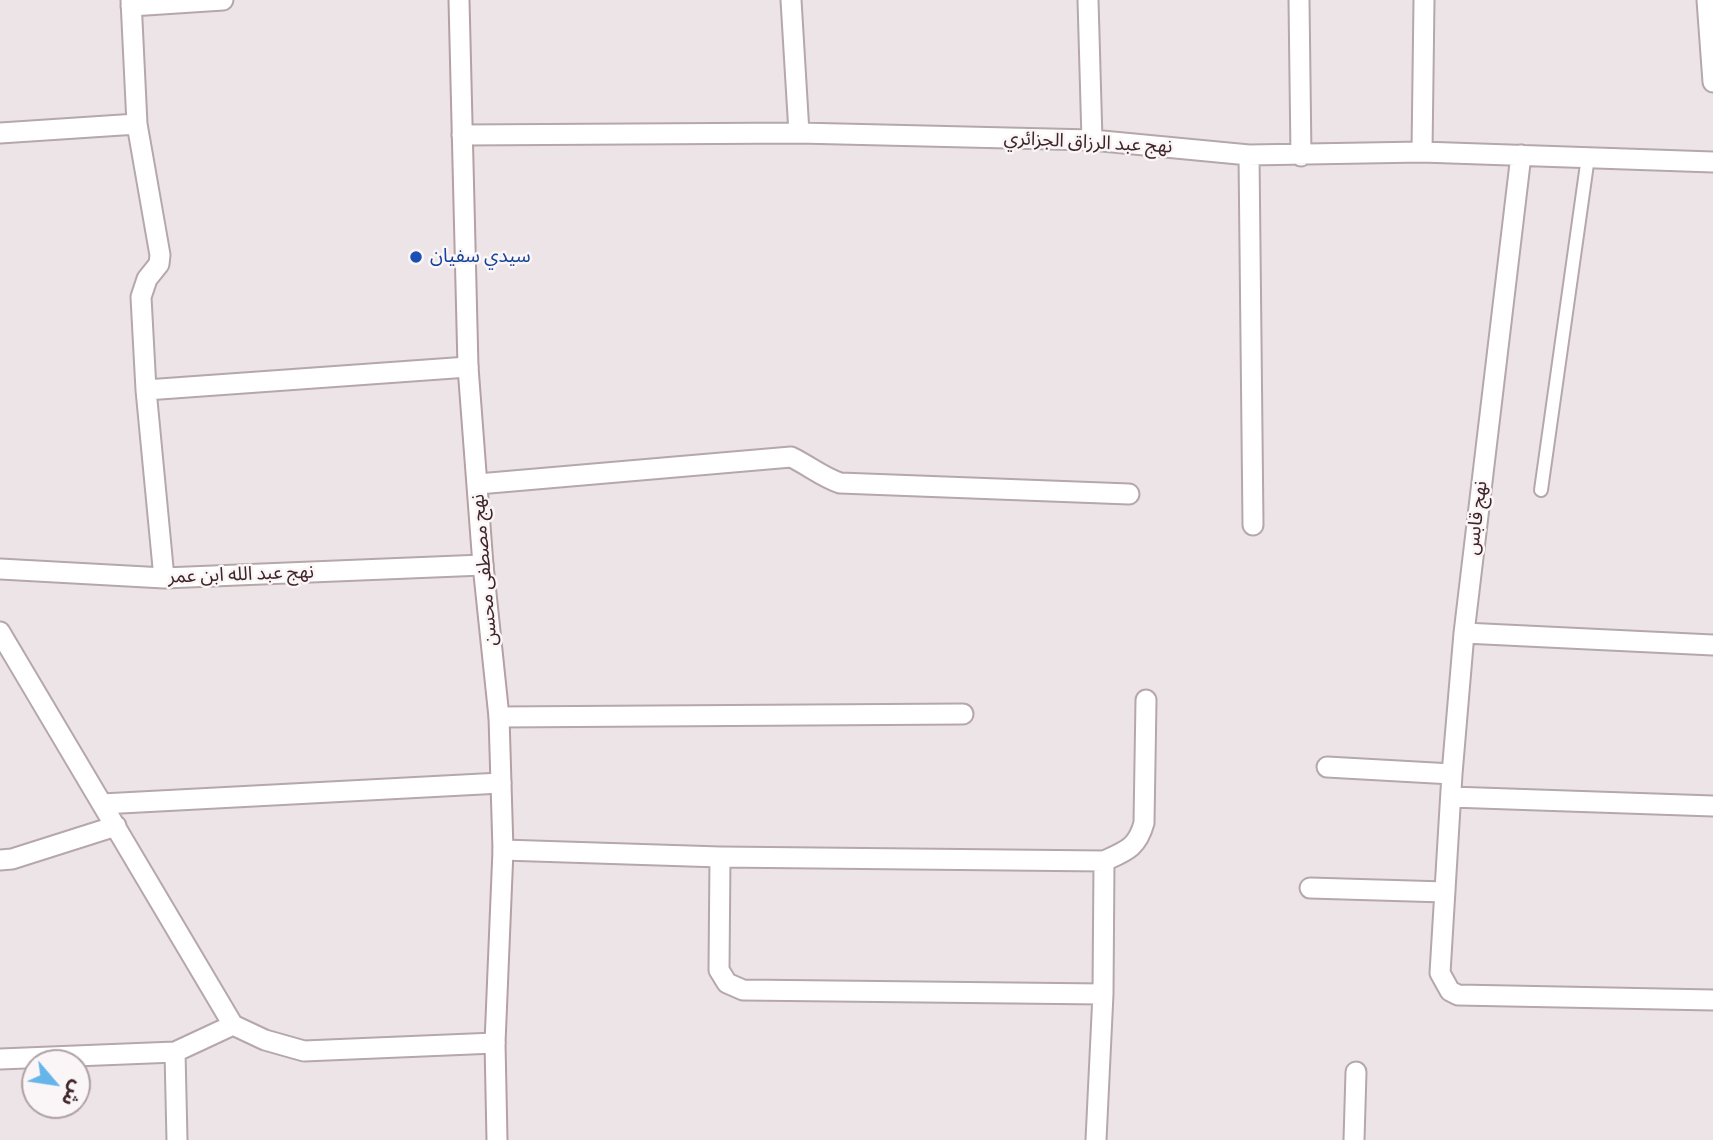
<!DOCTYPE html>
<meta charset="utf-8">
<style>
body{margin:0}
#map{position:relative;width:1713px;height:1140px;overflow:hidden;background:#ede4e7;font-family:Signika,"Noto Sans Arabic",sans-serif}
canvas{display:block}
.north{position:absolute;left:21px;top:1049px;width:70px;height:70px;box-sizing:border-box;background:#faf5f7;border:2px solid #afa1a4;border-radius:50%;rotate:119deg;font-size:19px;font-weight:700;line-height:28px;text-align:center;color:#3e2427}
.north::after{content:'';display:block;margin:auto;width:24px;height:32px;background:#65b5eb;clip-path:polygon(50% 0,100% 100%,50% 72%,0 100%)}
</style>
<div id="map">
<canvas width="1713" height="1140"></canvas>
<div class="north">ش</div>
</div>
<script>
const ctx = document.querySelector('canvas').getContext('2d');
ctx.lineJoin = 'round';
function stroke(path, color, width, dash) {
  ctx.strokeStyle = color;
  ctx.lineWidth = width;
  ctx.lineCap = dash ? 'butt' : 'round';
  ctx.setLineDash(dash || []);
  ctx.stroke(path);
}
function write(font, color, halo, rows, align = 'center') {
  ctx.font = font + ' Signika,"Noto Sans Arabic",sans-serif';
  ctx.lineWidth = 5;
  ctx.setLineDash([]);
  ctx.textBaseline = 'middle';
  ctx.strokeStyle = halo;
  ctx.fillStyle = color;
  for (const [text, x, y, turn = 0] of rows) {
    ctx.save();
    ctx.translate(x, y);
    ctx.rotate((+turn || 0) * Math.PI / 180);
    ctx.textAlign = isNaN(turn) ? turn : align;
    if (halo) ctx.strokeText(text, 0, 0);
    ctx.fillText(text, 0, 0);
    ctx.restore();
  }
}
const service = new Path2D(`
 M1541,490L1588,157`);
const minor = new Path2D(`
 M131,0L137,124L160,255L159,264L147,279L141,297L146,390L164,578
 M791,0L799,133
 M1088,0L1092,140
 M1299,0L1301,156
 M1707,0L1713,82
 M131,6L223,0
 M0,133L137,124
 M462,135L799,133L1092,140L1249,155L1422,152L1713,162
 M1422,152L1424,0
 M1249,155L1253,525
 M1521,155L1464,633L1452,774L1440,973L1450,991L1458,995L1713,1000
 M146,390L468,367
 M478,484L791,457C808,465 822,477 840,483L1129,494
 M0,569L164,578L483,565
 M0,632L233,1025L265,1040L304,1051L495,1043
 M1464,633L1713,645
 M499,717L963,714
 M1327,767L1452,774
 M1451,797L1713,806
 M102,804L501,783
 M503,850L720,857L1104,861C1126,851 1137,848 1144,823L1146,700
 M720,857L719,970L727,983L743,990L1103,994
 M0,860L12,859L116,826
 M1310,888L1445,892
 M175,1052L177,1140
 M0,1059L175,1052L233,1025
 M1096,1140L1103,994L1104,861
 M1354,1140L1356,1072`);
const secondary = new Path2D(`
 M459,0L468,367L483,565L499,717L503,850L495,1043L497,1140`);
stroke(service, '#b5a7aa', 16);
stroke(minor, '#b5a7aa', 23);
stroke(secondary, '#b5a0a4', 23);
stroke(service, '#fff', 12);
stroke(minor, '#fff', 19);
stroke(secondary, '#fff', 19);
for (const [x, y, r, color] of [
 [416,257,7,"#1a4fb4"]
]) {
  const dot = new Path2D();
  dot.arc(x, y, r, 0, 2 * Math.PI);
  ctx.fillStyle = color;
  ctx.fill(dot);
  stroke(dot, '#faf5f7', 2.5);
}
write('19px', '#3e2427', '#faf5f7', [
 ["نهج عبد الرزاق الجزائري",1088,143,3],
 ["نهج قابس",1477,518,-83],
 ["نهج مصطفى محسن",485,570,-95],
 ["نهج عبد الله ابن عمر",241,575,-2]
]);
write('19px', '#164399', '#faf5f7', [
 ["سيدي سفيان",430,257]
], 'left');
</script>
